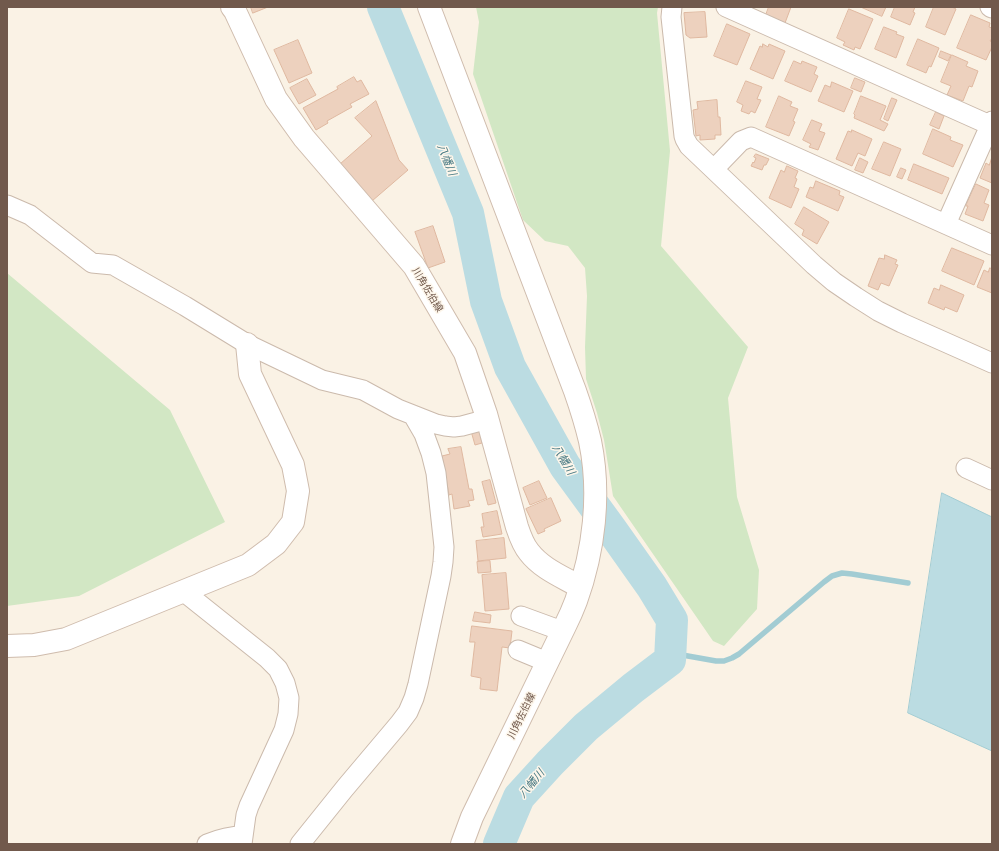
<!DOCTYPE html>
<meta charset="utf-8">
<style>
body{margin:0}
#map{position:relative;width:999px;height:851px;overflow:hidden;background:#faf2e5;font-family:"DM Sans",sans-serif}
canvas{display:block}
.frame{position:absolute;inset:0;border:8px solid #71594c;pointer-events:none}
</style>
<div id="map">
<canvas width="999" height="851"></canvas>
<div class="frame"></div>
</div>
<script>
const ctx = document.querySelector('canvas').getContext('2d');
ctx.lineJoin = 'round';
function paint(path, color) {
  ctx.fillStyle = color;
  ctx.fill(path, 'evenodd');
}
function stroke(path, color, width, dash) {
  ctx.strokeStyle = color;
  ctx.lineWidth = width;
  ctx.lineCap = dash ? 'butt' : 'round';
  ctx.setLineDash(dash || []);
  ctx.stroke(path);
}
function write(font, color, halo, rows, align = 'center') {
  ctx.font = font + ' "DM Sans","Noto Sans JP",sans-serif';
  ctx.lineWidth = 3;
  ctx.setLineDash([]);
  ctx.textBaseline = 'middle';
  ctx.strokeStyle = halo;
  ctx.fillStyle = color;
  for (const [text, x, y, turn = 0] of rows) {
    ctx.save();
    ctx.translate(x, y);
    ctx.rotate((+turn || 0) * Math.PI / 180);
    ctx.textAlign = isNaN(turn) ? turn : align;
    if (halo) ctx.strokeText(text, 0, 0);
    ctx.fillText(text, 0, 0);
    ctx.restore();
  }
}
paint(new Path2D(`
 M476,7H658L657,13L670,151L661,246L748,347L728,398L737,497L759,570L757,609L724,646L713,641L613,496L604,440L597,413L586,379L585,347L587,296L585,268L568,246L545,241L523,220L473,74L479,22Z
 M7,273L170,410L225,522L79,596L7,606Z`), '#d2e7c4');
const water = new Path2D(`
 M942,493L992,517V751L908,713Z`);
paint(water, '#bbdce2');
stroke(water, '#a2ccd3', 1);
stroke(new Path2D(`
 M671,653L716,661H724L732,658L739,654L824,582L832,576L842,573L852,574L908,583`), '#a2ccd3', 5.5);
stroke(new Path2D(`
 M383,7L468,213L486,301L510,367L565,466L611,529L652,587L672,620L670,660L633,688L586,727L550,763L519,797L499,844`), '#bbdce2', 32);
const building = new Path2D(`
 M251,7H268L253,13Z
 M769,7H791L785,23L766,15Z
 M861,7H886L882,16Z
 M895,7H915L913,12L915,13L910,25L891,17Z
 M934,7H952L956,9L945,35L926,27Z
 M849,9L873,19L860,49L855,47L854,50L843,45L845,42L837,38Z
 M705,12L707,37L690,38L686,35L684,13Z
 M971,15L990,23L989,27L992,28V38L990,41L992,42V47L986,60L957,48Z
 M727,24L750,34L737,65L714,56Z
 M884,27L897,32L896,34L904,37L896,58L875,49Z
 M918,39L939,48L931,67L929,66L926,73L907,65Z
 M298,40L312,73L289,83L274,50Z
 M763,44L768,47L769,44L785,51L773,79L750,69L760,46L762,47Z
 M941,51L951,55L948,61L939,57Z
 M952,55L968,62L966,66L978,71L972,87L969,86L963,101L947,95L951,86L941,82Z
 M794,61L801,64L802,61L817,67L814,74L818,76L811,92L785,81Z
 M354,77L357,82L361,80L369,94L350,104L352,107L327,121L328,123L316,130L303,108L338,89L337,87Z
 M855,78L865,82L861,92L851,88Z
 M307,79L316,95L299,104L290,88Z
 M746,81L762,87L757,99L761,100L755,113L751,111L749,114L741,111L743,105L737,102Z
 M832,82L853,91L844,112L818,101L825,85L830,87Z
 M779,96L792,102L790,106L798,109L793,121L795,122L789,136L766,127Z
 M861,96L886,106L880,120L888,124L884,131L854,118L855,115L854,114Z
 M892,98L897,100L888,121L884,119Z
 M717,100L718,117H720L721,135H715V139L700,140V135L696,136L693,110L698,109L697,102Z
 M376,101L399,160L408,170L372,201L340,164L372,136L355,118Z
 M936,112L944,116L939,129L930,125Z
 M812,120L822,124L819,131L825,133L818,150L809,147L811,144L803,140Z
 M933,129L951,137L950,140L963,145L953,167L923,154Z
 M852,130L872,139L865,156L858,153L852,166L836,159L848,131L851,132Z
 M884,142L901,149L890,176L872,169Z
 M756,154L769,159L766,165H764L762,170L751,166L753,162L754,163L756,158L754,157Z
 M992,157V183L980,178L986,163L989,165Z
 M860,158L868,162L863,173L855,170Z
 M914,164L949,178L942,194L908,180Z
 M787,166L798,171L795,178L797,179L794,187L799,189L791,208L769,198L781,170L784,172Z
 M901,168L906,170L902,179L897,177Z
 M816,181L840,191L839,195L844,197L838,211L806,197L810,187L813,188Z
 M976,184L989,190L984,203L989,205L983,221L965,214L968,206H966Z
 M804,207L829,222L817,244L802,235L804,230L795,224Z
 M433,226L445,262L428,268L415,232Z
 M952,248L984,261L974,285L942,271Z
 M885,255L897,260L895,264L898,265L889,286L881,283L878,290L868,286L879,258L884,259Z
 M990,268L992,269V293L977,287L984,270L988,272Z
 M941,285L964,295L957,312L945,307L944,310L928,303L934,288L939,290Z
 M479,429L482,443L475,445L471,431Z
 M461,447L469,489H472L474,500L468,501L470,506L454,509L452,494L449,495L442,456L450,454L448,449Z
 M490,480L496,503L488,505L482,482Z
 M539,481L547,498L530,505L523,488Z
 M551,498L561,521L544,529L545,531L538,534L526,509Z
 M497,511L502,534L483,537L481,527H484L482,514Z
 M504,538L506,558L478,561L476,541Z
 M490,561L491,572L478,573L477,562Z
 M506,573L509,609L485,611L482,575Z
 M475,612L491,615L490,623L473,621Z
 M472,626L512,631L510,648L502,647L497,691L480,689L481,678L471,676L475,642H470Z`);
paint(building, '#edd1be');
stroke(building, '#dfb8a0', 1);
const street = new Path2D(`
 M672,7L671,17L684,136L685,139L689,146L814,265L834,282L856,297L878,311L902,323L992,363
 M726,7L992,126
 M990,7L992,8
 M714,169L741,141L751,137L992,245
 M7,205L30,215L92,263L113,265L185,306L247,344L322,380L363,390L398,409L436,424L445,426L454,427L462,426L488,419
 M946,224L992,121
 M966,468L992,480
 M183,591L267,658L278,669L285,683L289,698L288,714L284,730L249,806L246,815L242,844
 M521,616L562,631
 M518,650L547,662
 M207,844C219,839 230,836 243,836
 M300,844L345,788L399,724L408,712L414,698L418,684L441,576L443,562L444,547L436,473L431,453L424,434L413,415`);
const secondary = new Path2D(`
 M232,7L235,11L276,99L304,138L414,266L465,353L486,414L517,527C520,536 523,545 529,552C542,569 563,577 580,587
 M429,7L575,391C581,408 586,424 590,441C601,494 594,551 576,601C573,609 569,618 565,626L472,817L462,844
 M7,646L34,645L66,639L248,565L276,544L293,522L298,491L293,465L250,374L247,344`);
stroke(street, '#cbbaac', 21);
stroke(secondary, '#cfbcad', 24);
stroke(street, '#fff', 19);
stroke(secondary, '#fff', 22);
write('10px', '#71594c', '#fdf6eb', [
 ["川角佐伯線",427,290,59],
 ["川角佐伯線",522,716,-64]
]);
write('italic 11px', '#477983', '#fdf6eb', [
 ["八幡川",446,160,68],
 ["八幡川",563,460,59],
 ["八幡川",532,784,-50]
]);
</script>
